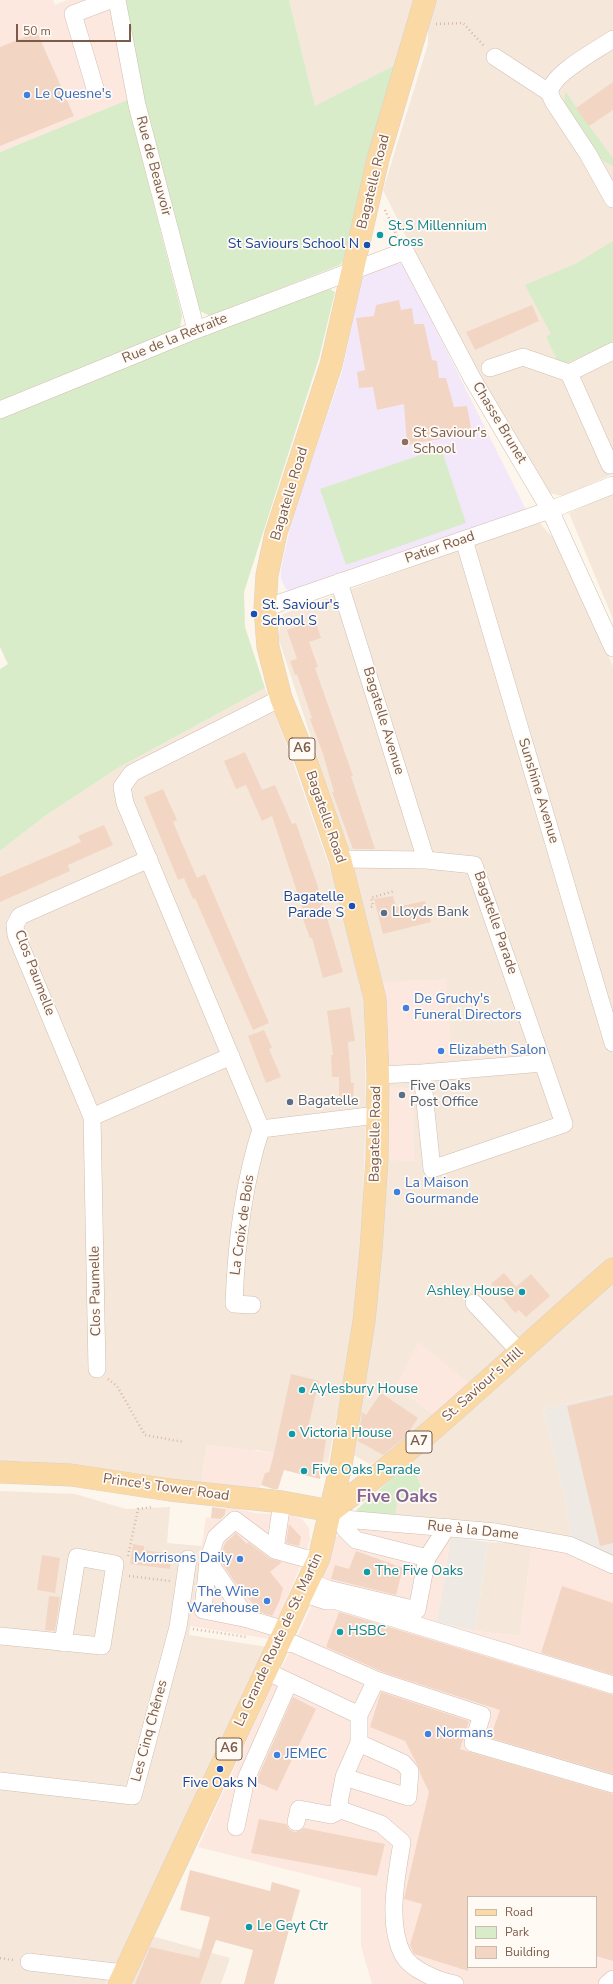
<!DOCTYPE html>
<meta charset="utf-8">
<style>
body{margin:0}
#map{position:relative;width:613px;height:1984px;overflow:hidden;background:#fdf6ec;font-family:"Nunito Sans",sans-serif}
canvas{display:block}
.legend{position:absolute;left:467px;top:1896px;width:130px;height:72px;box-sizing:border-box;background:#fffaf3;border:1px solid #cabbb1;margin:0;padding:5px 7px;list-style:none;font-size:12px;color:#7a5c4d}
.legend li{display:flex;align-items:center;gap:8px;height:20px}
.legend b{width:20px;border:1px solid #cabbb1}
.scale{position:absolute;left:16px;top:24px;width:115px;height:18px;box-sizing:border-box;border:2px solid #7a5c4d;border-top:0;padding-left:5px;font-size:12px;line-height:14px;white-space:nowrap;color:#7a5c4d;-webkit-text-stroke:3px #fffaf3;paint-order:stroke}
</style>
<div id="map">
<canvas width="613" height="1984"></canvas>
<ul class="legend">
<li><b style="height:5px;background:#fbd9a5"></b>Road</li>
<li><b style="height:11px;background:#d8ecc9"></b>Park</li>
<li><b style="height:11px;background:#f3d5c3"></b>Building</li>
</ul>
<div class="scale">50 m</div>
</div>
<script>
const ctx = document.querySelector('canvas').getContext('2d');
ctx.lineJoin = 'round';
function paint(path, color) {
  ctx.fillStyle = color;
  ctx.fill(path, 'evenodd');
}
function stroke(path, color, width, dash) {
  ctx.strokeStyle = color;
  ctx.lineWidth = width;
  ctx.lineCap = dash ? 'butt' : 'round';
  ctx.setLineDash(dash || []);
  ctx.stroke(path);
}
function write(font, color, halo, rows, align = 'center') {
  ctx.font = font + ' "Nunito Sans",sans-serif';
  ctx.lineWidth = 3.5;
  ctx.setLineDash([]);
  ctx.textBaseline = 'middle';
  ctx.strokeStyle = halo;
  ctx.fillStyle = color;
  for (const [text, x, y, turn = 0] of rows) {
    ctx.save();
    ctx.translate(x, y);
    ctx.rotate((+turn || 0) * Math.PI / 180);
    ctx.textAlign = isNaN(turn) ? turn : align;
    if (halo) ctx.strokeText(text, 0, 0);
    ctx.fillText(text, 0, 0);
    ctx.restore();
  }
}
paint(new Path2D(`
 M289,0H417L397,64L315,107Z
 M433,0H613V474L563,496L549,493L447,319L383,190L428,44V21Z
 M613,493V619L569,513Z
 M538,521L560,546L613,666V1260L388,1458L370,1464L353,1455L384,1087L382,982L351,859L278,637L283,614Z
 M265,688L294,765L336,886L364,1003L366,1108L361,1262L355,1319L328,1463L257,1450L250,1451L207,1445L201,1487L23,1461L0,1462V851L45,816L118,768Z
 M613,1280V1393L543,1409L566,1502L571,1539L395,1520L396,1500L426,1498L411,1462Z
 M0,1491L75,1494L126,1509L170,1507L167,1543L202,1546L189,1635L268,1647L106,1984H0Z
 M488,1542L532,1544L520,1636L475,1631Z
 M152,1936L230,1958L221,1984H125Z`), '#f5e8da');
paint(new Path2D(`
 M0,0H53L55,5L67,0H109L127,100L0,152Z
 M446,979L452,1059L384,1066L382,982Z
 M384,1087L413,1088L414,1161L383,1160Z
 M418,1342L471,1385L435,1416L396,1387Z
 M207,1445L274,1453L269,1472L265,1473L259,1491L201,1487Z
 M227,1506L255,1513L291,1515L302,1519L309,1528L310,1540L304,1558L270,1639L190,1626L206,1517L225,1520Z
 M352,1527L451,1537L437,1622L475,1631L520,1636L532,1544L576,1555L613,1572V1984H372L361,1946V1888L198,1847L272,1685L294,1644L313,1602L336,1537L345,1529ZM468,1897H596V1967H468Z`), '#fde8e0');
paint(new Path2D(`
 M613,1393V1559L571,1539L566,1502L543,1409Z
 M451,1537L488,1542L475,1631L437,1622Z`), '#efe9e4');
paint(new Path2D(`
 M397,263L404,265L527,512L293,594L286,589L281,579V569L292,519L342,372L362,278L365,275Z`), '#f3e8fa');
paint(new Path2D(`
 M123,0H289L315,106L397,64L348,255L340,265L210,316L194,308L138,91Z
 M565,91L589,126L613,158V166L600,159L564,103Z
 M127,100L182,315L180,328L0,402V152Z
 M613,241V342L560,366L546,337L551,334L525,285L577,263Z
 M326,287L335,292L319,358L244,592L245,627L265,688L118,768L45,816L0,851V669L8,664L0,647V417Z
 M441,448L466,523L346,565L320,489Z
 M411,1462L426,1498L397,1500L395,1520L363,1517L356,1510Z`), '#d8ecc9');
paint(new Path2D(`
 M37,32L74,116L0,146V47Z
 M613,82V110L589,126L576,108Z
 M399,300L401,310L412,308L414,324H424L432,360L437,361L439,378H446L454,407L467,406L472,433L407,445L404,404L377,410L373,387L359,388L357,372L365,370L356,318L374,316L376,305Z
 M532,305L539,321L475,350L466,332Z
 M315,620L321,638L309,642L318,667L315,668L353,776H351L375,849H353L332,792H334L323,754L310,719L312,718L297,674L295,675L290,661L297,659L287,630Z
 M245,752L262,790L275,785L292,824L296,823L318,887L343,972L323,978L312,938H310L300,911L303,910L272,816L262,821L246,785L236,789L224,761Z
 M163,789L177,820L173,822L197,878L205,874L269,1023L253,1030L195,898L193,899L184,878L178,880L144,797Z
 M104,825L113,845L68,865L70,871L0,902V877L81,842L78,836Z
 M393,896L396,907L425,901L431,922L383,934L374,899Z
 M350,1007L355,1041L348,1042L351,1083H354L353,1106L339,1105V1077H332L331,1055H333L327,1011Z
 M264,1030L272,1048L269,1049L281,1077L266,1083L248,1036Z
 M504,1273L516,1287L531,1274L550,1296L526,1317L519,1310L515,1313L491,1284Z
 M291,1374L319,1381L306,1436L326,1440L320,1479L284,1470L278,1489H273L261,1485L265,1473L269,1472L274,1453Z
 M381,1393L418,1418L405,1437L383,1455L358,1441L362,1412L366,1415Z
 M613,1395V1543L600,1546L567,1406Z
 M212,1507L226,1509L225,1515L221,1519L211,1518Z
 M289,1524L301,1537L299,1546L286,1543Z
 M236,1533L247,1544L248,1542L269,1558L282,1562L270,1572L283,1588L279,1602L272,1616L260,1612L234,1581L219,1559L225,1543Z
 M133,1544L144,1546V1550L172,1554L170,1569L130,1564Z
 M356,1551L403,1568L396,1595L331,1579L335,1565L349,1569Z
 M42,1555L60,1558L55,1593L37,1590Z
 M562,1586L613,1603V1675L541,1653Z
 M49,1596L60,1597L55,1631L45,1630Z
 M339,1612L613,1695V1774L490,1738L500,1710L385,1673L326,1647Z
 M381,1692L469,1721L460,1749L613,1794V1961L596,1956V1897H468V1971L414,1954L410,1945L422,1904L404,1899L405,1894L429,1792L420,1773L419,1768L405,1741L370,1727Z
 M293,1697L316,1709L277,1791L256,1782Z
 M259,1819L286,1824L289,1829L294,1832L299,1831L304,1828L385,1844L377,1876L251,1853Z
 M190,1870L270,1891L272,1882L300,1890L274,1984H244L253,1950L216,1940L200,1984H135L150,1947L199,1958L210,1917L180,1910Z`), '#f3d5c3');
const minor = new Path2D(`
 M117,0L137,105L196,330
 M613,39C599,49 551,74 550,92C550,95 552,99 553,101L588,154L613,199
 M495,57L550,93
 M95,88L73,14L110,0
 M490,368L523,357L569,373L613,351
 M569,373L610,465
 M0,410L196,330L405,251L472,378L550,510L613,648
 M464,540L613,1043
 M339,582L426,860
 M265,608L550,510L613,485
 M281,698L132,773L122,787L125,803L261,1129L377,1115
 M149,859L20,916L15,925L16,935L92,1117L231,1056
 M340,859L426,860L474,865L543,1063
 M378,1075L422,1073L543,1063L564,1124L432,1169L422,1073
 M92,1117L97,1369
 M474,1303L520,1352
 M252,1305L234,1304C236,1246 243,1185 261,1129
 M282,1502L275,1550L304,1558H319
 M331,1511L344,1519L496,1532L569,1545L613,1565
 M275,1550L235,1520L216,1537L208,1561L248,1619L285,1630
 M427,1558L447,1527
 M208,1561L203,1610L248,1619
 M308,1581L328,1589L417,1610L427,1558L356,1540L345,1529L344,1519
 M302,1593L326,1601H337L613,1685
 M0,1636L102,1646L115,1564L77,1557L63,1643
 M266,1671L359,1715L376,1680L294,1644L279,1642
 M376,1680L482,1715L473,1743L613,1784
 M359,1715V1743L403,1763L410,1771L408,1797L344,1777L359,1743
 M344,1777L339,1803L341,1810L381,1824L402,1842C397,1875 386,1923 403,1955C411,1970 439,1981 455,1984
 M0,1781L133,1796L178,1627L188,1559
 M296,1822L299,1809L331,1815L341,1810
 M236,1827L246,1779L289,1682
 M29,1962L124,1973
 M607,1984L613,1979`);
const major = new Path2D(`
 M0,1472L71,1475L170,1490L282,1502L331,1511
 M331,1511C431,1438 519,1350 613,1269
 M119,1984L319,1558L341,1465L364,1321L371,1250L377,1159L378,1075L375,999L340,859L307,763L281,698L268,647L265,608L267,575L276,533L331,365L378,159L425,0`);
stroke(minor, '#d1beb0', 18);
stroke(major, '#dad1cd', 23);
stroke(new Path2D(`
 M436,24L463,23L485,47
 M385,210L398,238
 M371,907L373,906L371,898L394,891
 M108,1379L117,1386L145,1435L184,1442
 M128,1556L138,1509L152,1507
 M129,1576L170,1581
 M193,1629L247,1637
 M0,1958L13,1960`), '#d9b8a5', 2.5, [1, 3]);
stroke(minor, '#fff', 17);
stroke(major, '#fbd9a5', 22);
for (const [x, y, r, color] of [
 [27,95,4,"#3f7fe0"],
 [380,235,4,"#0f9aa8"],
 [367,245,4,"#1a4fb4"],
 [405,442,4,"#8d6e63"],
 [254,614,4,"#1a4fb4"],
 [352,906,4,"#1a4fb4"],
 [384,913,4,"#5c6f8a"],
 [406,1008,4,"#3f7fe0"],
 [441,1051,4,"#3f7fe0"],
 [402,1095,4,"#5c6f8a"],
 [290,1102,4,"#5c6f8a"],
 [397,1192,4,"#3f7fe0"],
 [522,1292,4,"#0f9aa8"],
 [302,1390,4,"#0f9aa8"],
 [292,1434,4,"#0f9aa8"],
 [304,1471,4,"#0f9aa8"],
 [240,1559,4,"#3f7fe0"],
 [367,1572,4,"#0f9aa8"],
 [267,1601,4,"#3f7fe0"],
 [340,1632,4,"#0f9aa8"],
 [428,1734,4,"#3f7fe0"],
 [277,1755,4,"#3f7fe0"],
 [220,1769,4,"#1a4fb4"],
 [249,1927,4,"#0f9aa8"]
]) {
  const dot = new Path2D();
  dot.arc(x, y, r, 0, 2 * Math.PI);
  ctx.fillStyle = color;
  ctx.fill(dot);
  stroke(dot, '#fffaf3', 1.5);
}
for (const [x, y, w] of [
 [302,749,26],
 [419,1442,26],
 [229,1749,26]
]) {
  const box = new Path2D();
  box.roundRect(x - w / 2, y - 11, w, 22, 3);
  ctx.fillStyle = '#fffaf3';
  ctx.fill(box);
  stroke(box, '#7a5c4d', 1);
}
write('bold 13px', '#7a5c4d', null, [
 ["A6",302,749],
 ["A7",419,1442],
 ["A6",229,1749]
]);
write('14px', '#366cbe', '#fffaf3', [
 ["Le Quesne's",35,95],
 ["De Gruchy's",414,1000],
 ["Funeral Directors",414,1016],
 ["Elizabeth Salon",449,1051],
 ["La Maison",405,1184],
 ["Gourmande",405,1200],
 ["Morrisons Daily",232,1559,"right"],
 ["The Wine",259,1593,"right"],
 ["Warehouse",259,1609,"right"],
 ["Normans",436,1734],
 ["JEMEC",285,1755]
], 'left');
write('14px', '#7a5c4d', '#fffaf3', [
 ["Rue de Beauvoir",153,166,75],
 ["Bagatelle Road",374,182,-76],
 ["Rue de la Retraite",175,339,-22],
 ["Chasse Brunet",499,423,59],
 ["Bagatelle Road",290,494,-73],
 ["Patier Road",440,548,-19],
 ["Bagatelle Avenue",383,721,73],
 ["Sunshine Avenue",538,791,73],
 ["Bagatelle Road",325,817,71],
 ["Bagatelle Parade",495,923,71],
 ["Clos Paumelle",34,973,69],
 ["Bagatelle Road",376,1134,-89],
 ["La Croix de Bois",243,1225,-82],
 ["Clos Paumelle",96,1291,-91],
 ["St. Saviour's Hill",483,1385,-42],
 ["Prince's Tower Road",166,1488,8],
 ["Rue à la Dame",473,1531,6],
 ["La Grande Route de St. Martin",279,1640,-65],
 ["Les Cinq Chênes",150,1731,-75]
]);
write('14px', '#0d838f', '#fffaf3', [
 ["St.S Millennium",388,227],
 ["Cross",388,243],
 ["Ashley House",514,1292,"right"],
 ["Aylesbury House",310,1390],
 ["Victoria House",300,1434],
 ["Five Oaks Parade",312,1471],
 ["The Five Oaks",375,1572],
 ["HSBC",348,1632],
 ["Le Geyt Ctr",257,1927]
], 'left');
write('14px', '#164399', '#fffaf3', [
 ["St Saviours School N",359,245],
 ["St. Saviour's",262,606,"left"],
 ["School S",262,622,"left"],
 ["Bagatelle",344,898],
 ["Parade S",344,914],
 ["Five Oaks N",220,1784,"center"]
], 'right');
write('14px', '#785e54', '#fffaf3', [
 ["St Saviour's",413,434],
 ["School",413,450]
], 'left');
write('14px', '#4e5e75', '#fffaf3', [
 ["Lloyds Bank",392,913],
 ["Five Oaks",410,1087],
 ["Post Office",410,1103],
 ["Bagatelle",298,1102]
], 'left');
write('bold 18px', '#846695', '#fffaf3', [
 ["Five Oaks",397,1498]
]);
</script>
